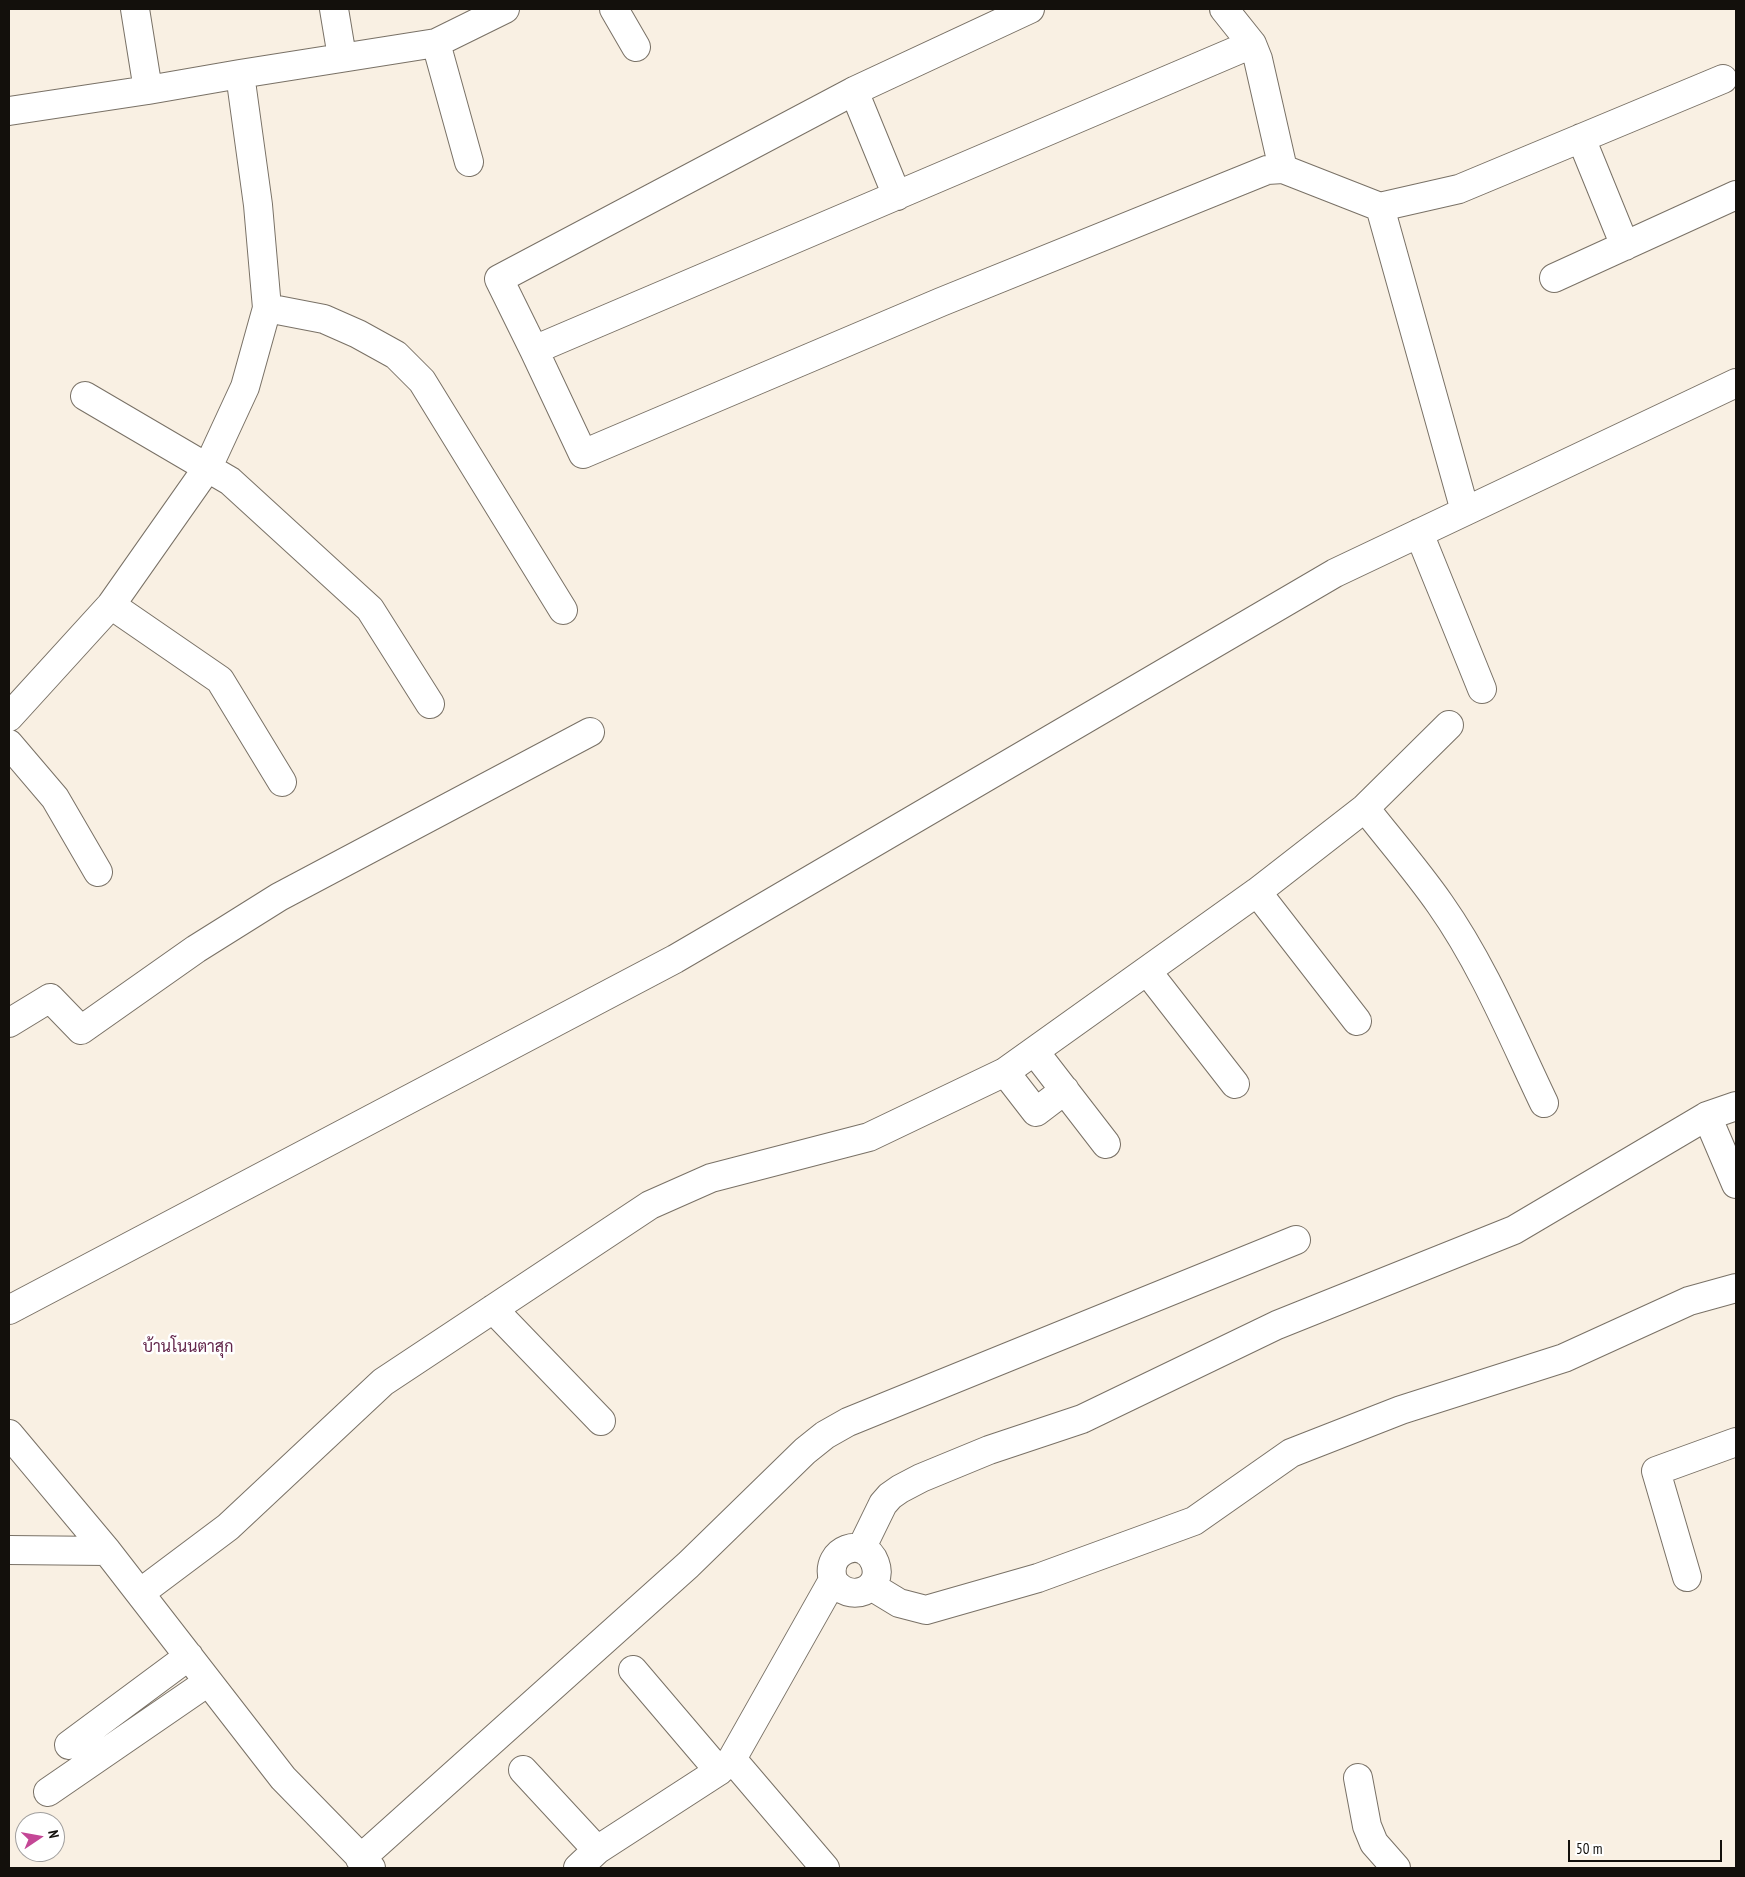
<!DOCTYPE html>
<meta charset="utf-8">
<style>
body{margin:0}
#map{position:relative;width:1745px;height:1877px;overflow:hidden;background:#f9f0e3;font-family:"PT Sans Narrow",sans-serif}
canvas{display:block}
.frame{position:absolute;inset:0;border:10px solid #13100c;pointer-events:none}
.north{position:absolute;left:15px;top:1812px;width:50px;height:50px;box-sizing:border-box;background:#fff;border:1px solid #a19f9e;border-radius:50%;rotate:78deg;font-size:14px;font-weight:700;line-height:20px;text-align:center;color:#13100c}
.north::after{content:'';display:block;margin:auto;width:18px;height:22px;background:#c44796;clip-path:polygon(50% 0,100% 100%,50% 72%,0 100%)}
.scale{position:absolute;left:1568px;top:1840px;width:154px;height:22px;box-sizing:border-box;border:2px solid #13100c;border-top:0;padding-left:6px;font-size:15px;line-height:18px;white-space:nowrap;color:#13100c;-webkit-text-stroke:4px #fff;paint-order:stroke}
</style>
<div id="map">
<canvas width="1745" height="1877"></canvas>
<div class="frame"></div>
<div class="north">N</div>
<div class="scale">50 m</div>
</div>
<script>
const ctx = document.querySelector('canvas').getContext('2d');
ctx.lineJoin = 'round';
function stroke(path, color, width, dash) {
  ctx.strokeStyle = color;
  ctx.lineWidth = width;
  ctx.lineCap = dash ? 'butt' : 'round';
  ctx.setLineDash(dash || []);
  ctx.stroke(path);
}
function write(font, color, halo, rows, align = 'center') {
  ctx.font = font + ' "PT Sans Narrow",Sarabun,sans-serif';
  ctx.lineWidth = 5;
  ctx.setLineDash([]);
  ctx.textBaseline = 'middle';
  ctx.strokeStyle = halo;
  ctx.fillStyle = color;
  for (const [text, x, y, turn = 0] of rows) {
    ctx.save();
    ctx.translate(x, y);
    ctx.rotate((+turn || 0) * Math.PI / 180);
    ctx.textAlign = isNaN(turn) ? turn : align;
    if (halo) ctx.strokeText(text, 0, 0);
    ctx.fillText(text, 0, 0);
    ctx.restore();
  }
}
const minor = new Path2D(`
 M135,9L148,90
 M334,9L342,57
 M614,9L636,47
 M1030,9L854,91L499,279L534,350L583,454L941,302L1267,170L1283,169L1380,207L1459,189L1723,79
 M1224,9L1252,44L1258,59L1283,169
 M436,43L469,162
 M854,91L897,196
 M9,111L148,90L240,74L436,43L505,9
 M1581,138L1625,246
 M1380,207L1465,511
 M1554,278L1736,195
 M267,308L324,319L358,334L396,355L422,381L563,610
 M534,350L1252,44
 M85,396L230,481L370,609L430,704
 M1419,533L1482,689
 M111,605L220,680L282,782
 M9,717L111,605L208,467L245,387L267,308L258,205L240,74
 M9,744L55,798L98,872
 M1365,808C1390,840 1417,871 1440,904C1483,965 1512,1036 1544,1103
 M1257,892L1357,1021
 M1147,971L1235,1084
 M9,1023L50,998L81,1030L196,949L279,897L590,732
 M1035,1052L1106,1144
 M1005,1072L1036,1112L1065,1090
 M1707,1116L1736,1184
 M493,1309L601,1421
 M9,1310L675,959L1335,573L1736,383
 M9,1434L107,1551L283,1778L371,1868
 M861,1549L883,1504L890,1496L900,1489L921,1478L989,1450L1082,1419L1277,1325L1514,1230L1707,1116L1736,1106
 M9,1550L107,1551
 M1687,1577L1656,1471L1736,1442
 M871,1586L899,1603L926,1610L1038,1578L1194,1521L1291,1453L1401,1410L1564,1358L1689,1301L1736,1288
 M140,1593L228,1527L383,1382L650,1205L711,1178L869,1137L1005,1072L1257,892L1365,808L1449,725
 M633,1670L719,1771
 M69,1745L189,1656
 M732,1759L825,1868
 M523,1770L597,1850
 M1358,1778L1367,1826L1374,1843L1396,1868
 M48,1792L208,1682
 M360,1859L688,1565L805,1451L825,1435L848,1422L1296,1240
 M578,1868L597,1850L719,1771L732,1759L833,1580C824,1549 865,1535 875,1563C885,1590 849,1605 833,1580`);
stroke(minor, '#797166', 30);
stroke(minor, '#fff', 28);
write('16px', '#63264b', '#fff', [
 ["บ้านโนนตาสุก",188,1347]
]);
</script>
